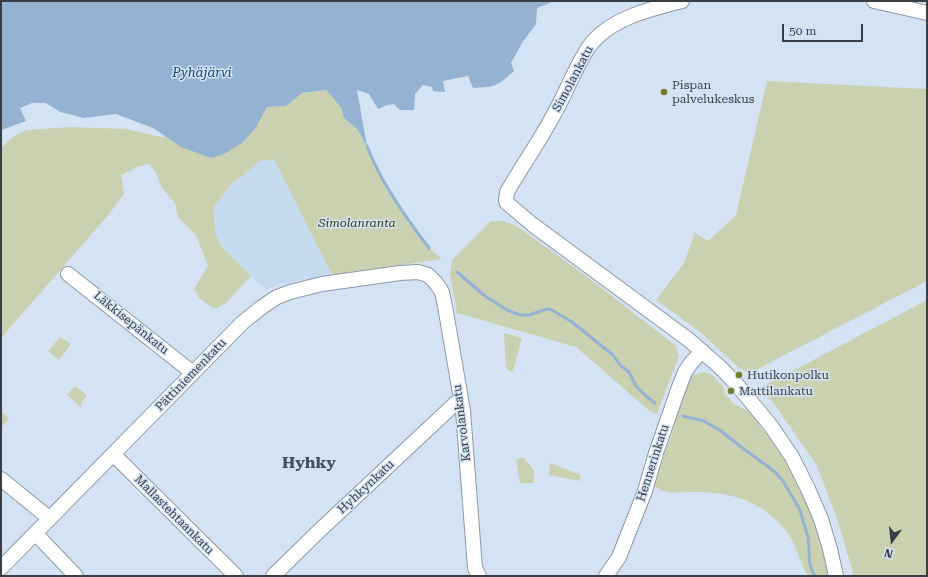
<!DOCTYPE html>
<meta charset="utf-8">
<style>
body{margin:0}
#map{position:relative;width:928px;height:577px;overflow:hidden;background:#d4e3f3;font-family:"Roboto Serif",serif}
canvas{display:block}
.frame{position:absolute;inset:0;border:2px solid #383e44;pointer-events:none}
.north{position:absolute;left:872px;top:521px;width:40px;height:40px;-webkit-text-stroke:3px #d4e3f3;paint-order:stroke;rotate:195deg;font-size:11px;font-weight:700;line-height:16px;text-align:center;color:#383e44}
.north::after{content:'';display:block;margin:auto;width:14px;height:18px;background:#383e44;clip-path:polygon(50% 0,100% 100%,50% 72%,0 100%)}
.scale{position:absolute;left:782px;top:24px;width:81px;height:18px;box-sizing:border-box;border:2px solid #383e44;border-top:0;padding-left:5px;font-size:12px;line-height:14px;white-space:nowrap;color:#383e44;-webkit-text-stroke:3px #d4e3f3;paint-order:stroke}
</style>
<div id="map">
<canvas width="928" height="577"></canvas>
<div class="frame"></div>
<div class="north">N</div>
<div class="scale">50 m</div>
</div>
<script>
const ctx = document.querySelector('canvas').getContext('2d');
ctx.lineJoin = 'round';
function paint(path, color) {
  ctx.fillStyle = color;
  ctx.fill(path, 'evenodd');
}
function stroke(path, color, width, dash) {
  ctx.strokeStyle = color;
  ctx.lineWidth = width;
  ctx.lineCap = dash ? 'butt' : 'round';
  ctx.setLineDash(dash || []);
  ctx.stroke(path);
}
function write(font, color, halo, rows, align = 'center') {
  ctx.font = font + ' "Roboto Serif",serif';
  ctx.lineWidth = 3;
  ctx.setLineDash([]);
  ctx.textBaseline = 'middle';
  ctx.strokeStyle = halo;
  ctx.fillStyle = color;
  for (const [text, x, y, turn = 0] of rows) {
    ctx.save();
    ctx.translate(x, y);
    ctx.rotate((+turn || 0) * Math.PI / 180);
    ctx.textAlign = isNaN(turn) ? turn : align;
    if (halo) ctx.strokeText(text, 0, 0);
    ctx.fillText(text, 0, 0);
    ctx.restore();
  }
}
paint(new Path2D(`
 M274,158L332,275L279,284L267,290L251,276L223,248L215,234L214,206L231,185L260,161Z`), '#c5d9ef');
paint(new Path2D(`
 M767,81L927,89V281L754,371L746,372L738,367L700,332L656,300L684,263L695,233L708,241L736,215Z
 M326,90L341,107L344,118L357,129L367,146L373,162L411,225L429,248L442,259L332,275L274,159L260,161L231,185L214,206L215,234L223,248L251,276L226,303L214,309L199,298L194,289L208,266L196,235L178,217L175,203L162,188L155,171L149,164L140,166L121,175L124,194L110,213L1,338V148L13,137L26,130L70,127L127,129L151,135L168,138L181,147L267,107L286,106L302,93Z
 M491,221H503L515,225L590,279L676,346L679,356L657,414L651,412L576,347L457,313L450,274L452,260Z
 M927,300V576H854L837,518L816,464L774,404L760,388Z
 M504,333L522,338L513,372L506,369Z
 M60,337L71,344L59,360L48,351Z
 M704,372L711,374L723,386L725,394L734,404L750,412L784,457L811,514L824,551L828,576H808C800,563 797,548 789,535C786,530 782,527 779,523C754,498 727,492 693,492C680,492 664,495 654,486V481L670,440L684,391L691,376Z
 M75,386L87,395L82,402L81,407L67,395Z
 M1,411L9,418L1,428Z
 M523,457L534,470V483H520L516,460Z
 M550,463L581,475L580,481L549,475Z`), '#cad1b0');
paint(new Path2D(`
 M1,1H550L552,2L537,8L536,24L522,43L511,63L514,71C498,86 495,87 473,88L468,76L443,81L445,92L433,91L432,87L423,85L415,94L414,110H400L394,104L387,105L378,109L369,94L357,90L367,146L357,129L344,118L341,107L326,90L302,93L286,106L267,107L255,129L242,143L224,154L211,158L181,147L153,128L116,114L84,118L60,112L46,103H32L20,108L26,121L1,130Z`), '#94b2d1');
stroke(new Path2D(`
 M367,146C380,181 406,218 429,248
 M457,272L485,296L507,310L520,315H529L547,309L552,310L572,322L613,355L620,365L629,372L636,386L647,397L655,403
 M683,416L704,421L721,431L745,450L766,465L776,473L783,481L800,510L808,537L810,565L813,573L816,576`), '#94b2d1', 3);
const minor = new Path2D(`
 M682,1C649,9 603,20 585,53C573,73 565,95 553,116C539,142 522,166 507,192L506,200L507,203L533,225L689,340L721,368L738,386L771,426L792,457L808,489L821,519L830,549L836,576
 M874,1L927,13
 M68,274L193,373
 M113,454L236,576
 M1,479L49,518
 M35,533L76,576
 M1,568L243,322L262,307L277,297L290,292L322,284L400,273L418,272L428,275L436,283L442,292L445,306L463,411L475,568L479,576
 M273,576L319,531L460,399
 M606,576L619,557L645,491L656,453L678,390L685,372L691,363L702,351`);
stroke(minor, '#8b99a8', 16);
stroke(minor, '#fff', 14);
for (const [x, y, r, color] of [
 [664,92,4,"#737f2c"],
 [739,375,4,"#737f2c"],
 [731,391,4,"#737f2c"]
]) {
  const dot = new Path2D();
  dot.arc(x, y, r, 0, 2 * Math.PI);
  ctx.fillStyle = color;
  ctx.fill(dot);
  stroke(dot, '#d4e3f3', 1.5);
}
write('12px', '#383e44', '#d4e3f3', [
 ["Simolankatu",573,79,-62],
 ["Läkkisepänkatu",131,323,39],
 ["Pättiniemenkatu",191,375,-46],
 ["Karvolankatu",462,423,-97],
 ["Hennerinkatu",653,463,-72],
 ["Hyhkynkatu",366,487,-43],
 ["Mallastehtaankatu",174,515,45]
]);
write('12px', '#383e44', '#d4e3f3', [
 ["Pispan",672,85],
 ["palvelukeskus",672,99],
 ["Hutikonpolku",747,375],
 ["Mattilankatu",739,391]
], 'left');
write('italic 12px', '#363d0d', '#d4e3f3', [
 ["Simolanranta",357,223]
]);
write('italic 13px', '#16426c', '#d4e3f3', [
 ["Pyhäjärvi",202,73]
]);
write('bold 16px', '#43505d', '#d4e3f3', [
 ["Hyhky",309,463]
]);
</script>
